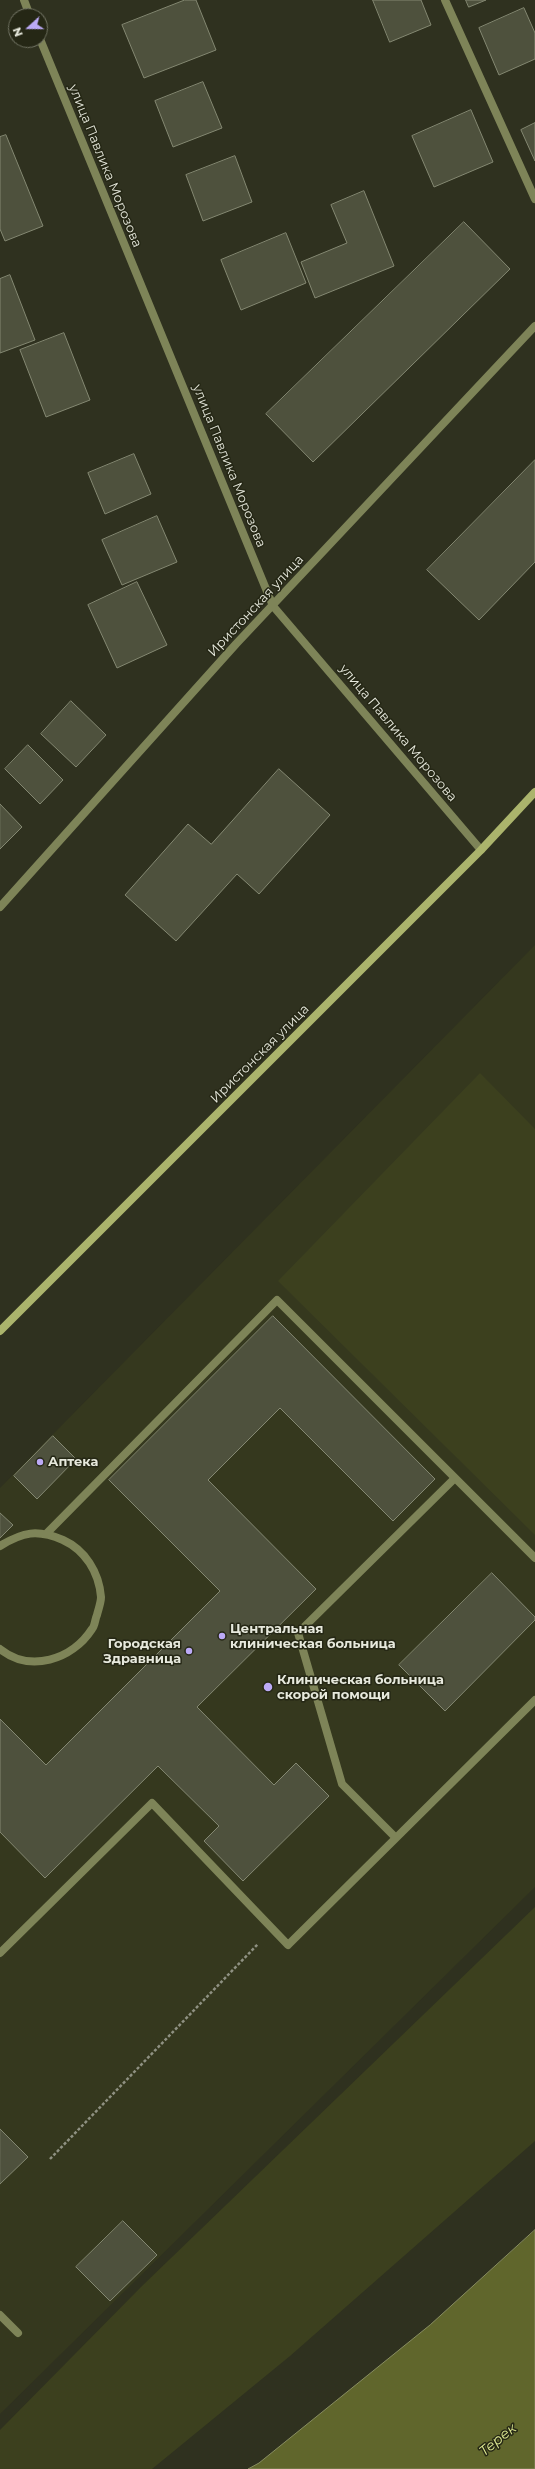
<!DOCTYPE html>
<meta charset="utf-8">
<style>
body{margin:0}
#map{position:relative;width:535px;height:2469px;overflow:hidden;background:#2f311f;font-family:Montserrat,sans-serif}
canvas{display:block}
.north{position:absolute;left:8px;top:8px;width:40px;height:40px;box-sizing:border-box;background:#252715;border:1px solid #737565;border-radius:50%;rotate:249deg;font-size:11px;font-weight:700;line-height:16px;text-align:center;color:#e7e9dd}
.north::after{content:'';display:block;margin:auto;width:14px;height:18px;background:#bcaaf6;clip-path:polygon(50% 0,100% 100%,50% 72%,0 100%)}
</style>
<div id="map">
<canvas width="535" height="2469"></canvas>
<div class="north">N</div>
</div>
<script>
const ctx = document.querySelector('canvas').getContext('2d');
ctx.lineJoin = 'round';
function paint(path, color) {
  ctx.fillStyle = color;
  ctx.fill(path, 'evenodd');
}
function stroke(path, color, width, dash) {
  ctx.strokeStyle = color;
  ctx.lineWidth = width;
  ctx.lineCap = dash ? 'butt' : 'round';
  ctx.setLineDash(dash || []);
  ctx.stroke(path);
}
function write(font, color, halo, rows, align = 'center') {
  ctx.font = font + ' Montserrat,sans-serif';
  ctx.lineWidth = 3;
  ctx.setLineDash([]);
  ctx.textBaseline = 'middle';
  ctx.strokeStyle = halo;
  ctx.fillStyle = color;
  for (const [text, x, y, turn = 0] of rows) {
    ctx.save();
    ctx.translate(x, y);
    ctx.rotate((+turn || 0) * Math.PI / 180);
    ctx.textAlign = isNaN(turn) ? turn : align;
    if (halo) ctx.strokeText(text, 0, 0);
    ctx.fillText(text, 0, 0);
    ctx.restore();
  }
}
paint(new Path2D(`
 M535,945V1887L0,2414V1488Z`), '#35381e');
paint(new Path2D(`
 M480,1073L535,1129V1535L278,1281Z
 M535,1907V2141L290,2356L152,2469H0V2430L142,2286Z`), '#3c401e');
const water = new Path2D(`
 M535,2230V2469H248L259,2463L430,2325Z`);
paint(water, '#60662c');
stroke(water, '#888d61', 1);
const building = new Path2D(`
 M185,0H196L216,50L144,78L122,25Z
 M373,0H421L431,25L390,42Z
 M466,0H486L469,7Z
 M524,8L535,33V59L499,75L479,28Z
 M203,82L222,128L173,147L155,101Z
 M471,110L493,162L434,187L412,136Z
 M535,123V161L521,130Z
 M6,135L43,226L5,241L0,229V137Z
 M235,156L252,202L203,221L186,175Z
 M364,191L394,266L315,298L301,262L347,243L331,205Z
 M464,222L510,269L313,462L266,414Z
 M286,233L306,283L241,310L221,260Z
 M10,275L35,340L0,353V279Z
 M64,333L90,400L46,417L20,350Z
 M134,454L151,494L105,514L88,473Z
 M535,460V562L479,620L427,570Z
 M157,516L177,562L122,585L102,540Z
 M137,582L167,645L117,668L88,605Z
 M71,701L106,735L76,767L41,734Z
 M28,745L63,780L40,804L5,769Z
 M279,769L330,815L259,894L237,874L176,941L125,895L188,824L211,844Z
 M0,804L22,827L0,849Z
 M273,1316L435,1479L393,1521L280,1408L208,1480L316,1589L197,1707L274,1785L296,1763L329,1796L243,1881L204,1841L219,1826L158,1766L45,1878L0,1832V1719L46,1765L220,1591L109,1480Z
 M53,1436L76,1459L37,1499L14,1476Z
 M0,1513L13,1525L0,1538Z
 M492,1573L535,1617V1620L445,1711L399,1665Z
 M0,2129L28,2157L0,2184Z
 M123,2221L157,2255L110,2301L76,2267Z`);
paint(building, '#4e513d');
stroke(building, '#848872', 1);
stroke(new Path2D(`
 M50,2159L258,1944`), '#8f9182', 2.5, [3, 2]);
stroke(new Path2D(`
 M47,1533L277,1300L535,1558
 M0,1546C23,1532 37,1529 63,1540C85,1550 99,1572 101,1597C101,1603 98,1610 97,1615C95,1619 95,1626 92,1629C72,1660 30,1673 0,1649
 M396,1838L342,1784L298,1633L455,1478
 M0,1953L152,1803L288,1945L535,1700
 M0,2315L18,2333`), '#7e8458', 8);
stroke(new Path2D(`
 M24,0L30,16
 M445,0L535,199
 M40,39L273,606L481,850
 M0,907L236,644L535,326`), '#7e8458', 8);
stroke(new Path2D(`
 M0,1331L481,850L535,792`), '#abb46c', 8);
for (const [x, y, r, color] of [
 [40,1462,4,"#bcaaf6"],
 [222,1636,4,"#bcaaf6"],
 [189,1651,4,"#bcaaf6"],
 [268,1687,5,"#bcaaf6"]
]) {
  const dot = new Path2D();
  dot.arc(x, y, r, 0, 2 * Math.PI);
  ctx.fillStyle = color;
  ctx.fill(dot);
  stroke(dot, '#252715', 1.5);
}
write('13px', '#e7e9dd', '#252715', [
 ["улица Павлика Морозова",105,166,68],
 ["улица Павлика Морозова",229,466,68],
 ["Иристонская улица",256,606,-47],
 ["улица Павлика Морозова",398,733,50],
 ["Иристонская улица",260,1054,-45]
]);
write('bold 13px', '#e7e9dd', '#252715', [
 ["Аптека",48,1462],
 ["Центральная",230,1629],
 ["клиническая больница",230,1644],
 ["Городская",181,1644,"right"],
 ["Здравница",181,1659,"right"],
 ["Клиническая больница",277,1680],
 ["скорой помощи",277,1695]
], 'left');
write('italic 14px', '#dfea93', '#252715', [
 ["Терек",498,2440,-39]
]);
</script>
